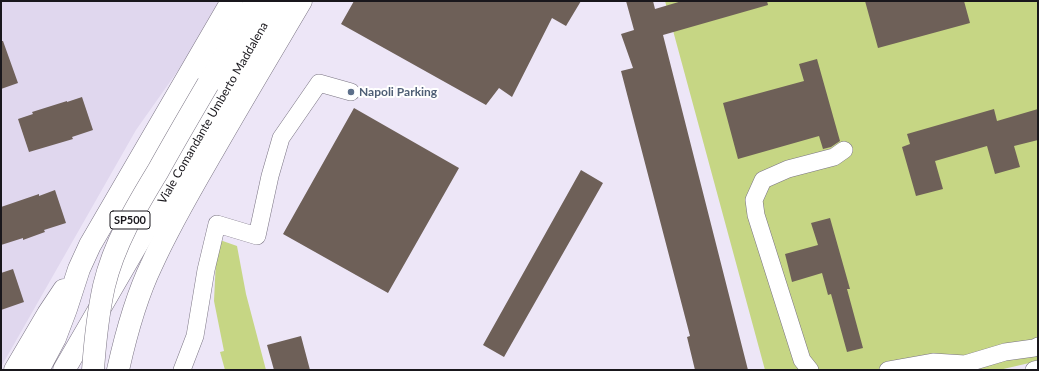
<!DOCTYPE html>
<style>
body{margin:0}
#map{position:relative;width:1039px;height:371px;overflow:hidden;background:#ede6f7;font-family:Lato,sans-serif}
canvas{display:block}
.frame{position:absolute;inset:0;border:2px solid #19171c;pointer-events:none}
</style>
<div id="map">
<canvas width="1039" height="371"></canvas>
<div class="frame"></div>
</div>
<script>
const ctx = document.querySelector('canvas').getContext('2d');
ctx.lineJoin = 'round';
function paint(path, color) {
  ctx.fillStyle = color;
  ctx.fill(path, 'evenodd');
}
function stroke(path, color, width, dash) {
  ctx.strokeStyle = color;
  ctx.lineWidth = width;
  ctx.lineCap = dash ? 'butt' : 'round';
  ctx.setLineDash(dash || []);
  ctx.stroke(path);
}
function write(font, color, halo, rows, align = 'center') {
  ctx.font = font + ' Lato,sans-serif';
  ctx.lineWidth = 4;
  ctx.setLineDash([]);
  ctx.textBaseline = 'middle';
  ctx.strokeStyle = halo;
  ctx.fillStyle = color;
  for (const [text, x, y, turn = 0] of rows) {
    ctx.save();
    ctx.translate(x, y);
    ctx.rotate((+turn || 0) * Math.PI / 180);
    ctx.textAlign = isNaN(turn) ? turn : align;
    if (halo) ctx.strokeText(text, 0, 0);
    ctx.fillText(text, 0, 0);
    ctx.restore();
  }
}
paint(new Path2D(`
 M1,1H219L184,62L136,130L1,367Z`), '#e0d7ee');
paint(new Path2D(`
 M665,1H1038V361L999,370H765Z
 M217,239L237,246L246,294L266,370H225L220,352L224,351L214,301Z`), '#c6d684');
paint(new Path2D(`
 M354,1H581L566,26L552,18L512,97L499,88L486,105L341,24Z
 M626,1H653L655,9L682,1H767L768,5L663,35L748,370H695L687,337L690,336L621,71L633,68L621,34L634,30Z
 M865,1H964L970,23L878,48Z
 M1,41H3L18,83L1,89Z
 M817,59L840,141L831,147L823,149L819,136L738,159L723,103L804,81L799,64Z
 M82,97L93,130L72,137L73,139L29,152L18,119L33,114L32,112L67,101V102Z
 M354,108L459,168L388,293L283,234Z
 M994,109L997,121L1038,109V140L1014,146L1020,167L995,174L987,146L935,161L943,189L916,196L902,147L910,144L907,134Z
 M581,170L603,183L504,357L483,345Z
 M55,190L66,223L44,230L45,232L23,240V238L1,245V207L39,194V196Z
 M830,218L850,289H847L863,348L847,352L831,294L828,295L822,273L792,282L785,254L818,245L811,223Z
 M13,269L24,302L1,310V273Z
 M301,336L310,370H274L267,345Z`), '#6e6058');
const minor = new Path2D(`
 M182,370L195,336L206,270L217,224L257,236L270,176L281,138L319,83L351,92
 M810,370L802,360L756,215L754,200L763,180L788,169L834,157L844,150
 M888,370L933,362L965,364L1005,352L1034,348L1038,346
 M1034,370L1038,369`);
const major = new Path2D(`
 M15,370L48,314L64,290
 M38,370L55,338L66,309L79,269L90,245L232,1
 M64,370L278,1`);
const highway = new Path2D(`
 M208,84L256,1
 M118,370C126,334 136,297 152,264C170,224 192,187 214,149C242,100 272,50 301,1`);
stroke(minor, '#7a7483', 18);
stroke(major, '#7a7483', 23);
stroke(highway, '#7a7483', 23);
stroke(minor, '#fff', 17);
stroke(major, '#fff', 22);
stroke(highway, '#fff', 22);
const highwayBridge = new Path2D(`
 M93,370C95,342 98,313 104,286C114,244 136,207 158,171C174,142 191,113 208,84`);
stroke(highwayBridge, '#7a7483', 23, []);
stroke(highwayBridge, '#fff', 22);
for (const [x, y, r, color] of [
 [351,92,4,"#5c6f8a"]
]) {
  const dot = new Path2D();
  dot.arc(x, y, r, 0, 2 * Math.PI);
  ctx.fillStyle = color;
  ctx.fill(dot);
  stroke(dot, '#fff', 1.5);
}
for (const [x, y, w] of [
 [130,220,40]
]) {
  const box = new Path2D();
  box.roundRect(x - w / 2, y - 9, w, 18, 3);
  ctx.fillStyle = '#fff';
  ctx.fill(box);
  stroke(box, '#19171c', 1);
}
write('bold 11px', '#19171c', null, [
 ["SP500",130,220]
]);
write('bold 12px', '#4e5e75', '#fff', [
 ["Napoli Parking",359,92]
], 'left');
write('12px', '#19171c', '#fff', [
 ["Viale Comandante Umberto Maddalena",213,113,-60]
]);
</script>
